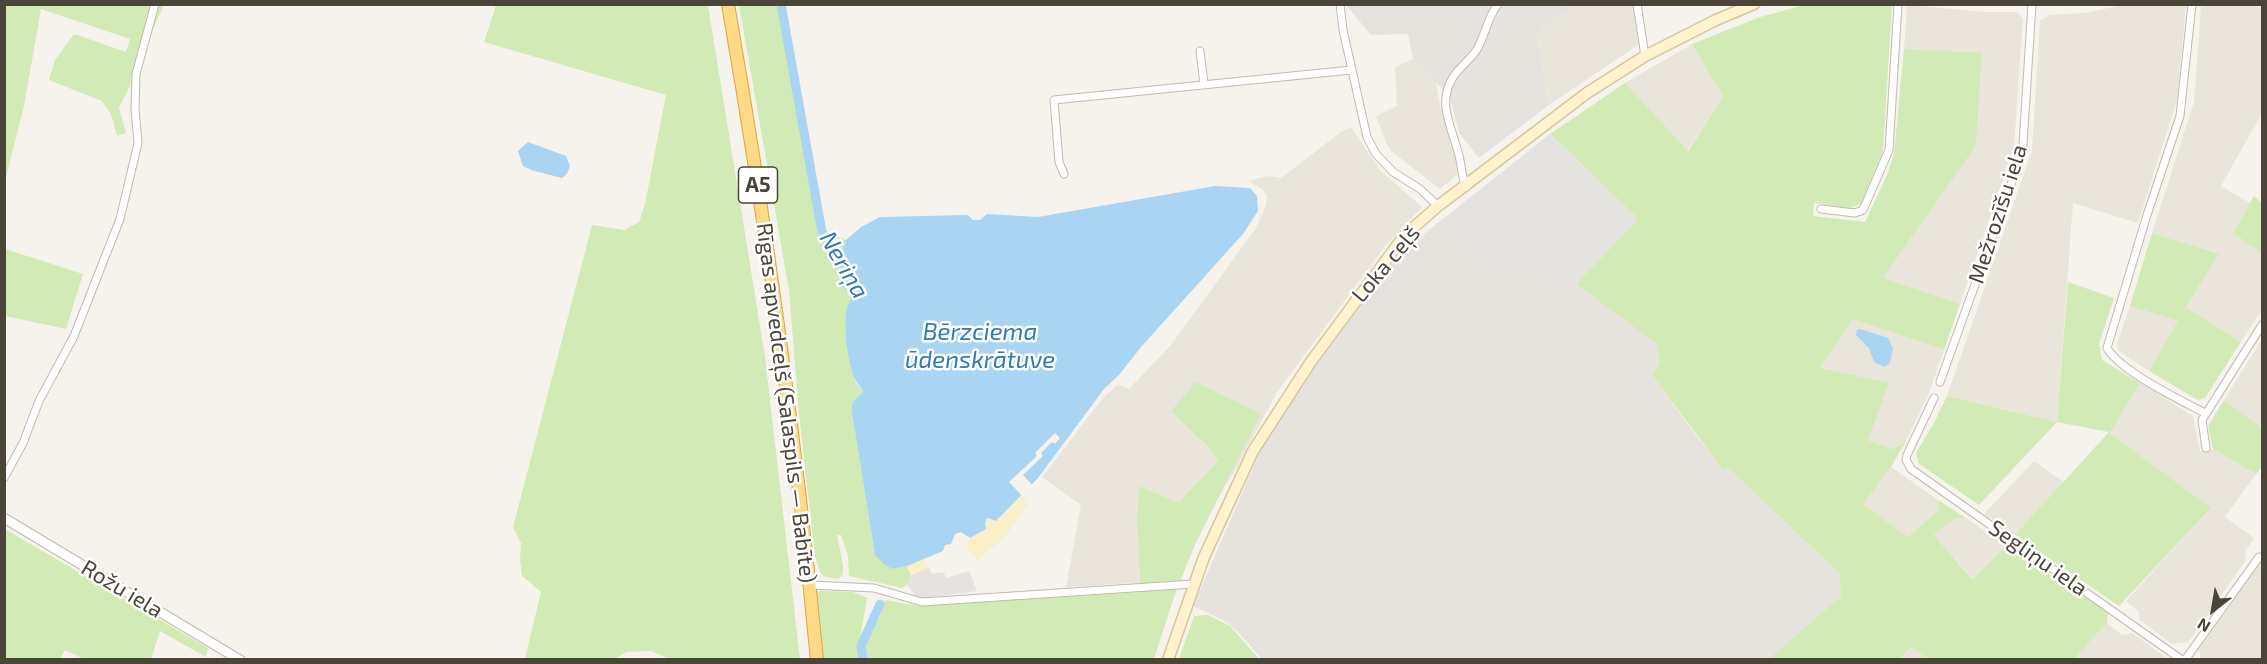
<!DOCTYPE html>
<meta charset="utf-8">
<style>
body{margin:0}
#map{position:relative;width:2267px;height:664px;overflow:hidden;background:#f6f3ec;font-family:"Exo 2",sans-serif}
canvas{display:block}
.frame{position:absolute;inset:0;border:6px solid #4b4439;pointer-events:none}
.north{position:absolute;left:2183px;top:580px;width:60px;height:60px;-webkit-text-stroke:4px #fff;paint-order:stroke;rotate:211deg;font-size:16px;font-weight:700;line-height:24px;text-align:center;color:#4b4439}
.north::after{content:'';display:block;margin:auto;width:21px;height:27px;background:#4b4439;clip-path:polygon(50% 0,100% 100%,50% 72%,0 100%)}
</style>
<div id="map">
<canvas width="2267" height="664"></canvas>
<div class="frame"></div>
<div class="north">N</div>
</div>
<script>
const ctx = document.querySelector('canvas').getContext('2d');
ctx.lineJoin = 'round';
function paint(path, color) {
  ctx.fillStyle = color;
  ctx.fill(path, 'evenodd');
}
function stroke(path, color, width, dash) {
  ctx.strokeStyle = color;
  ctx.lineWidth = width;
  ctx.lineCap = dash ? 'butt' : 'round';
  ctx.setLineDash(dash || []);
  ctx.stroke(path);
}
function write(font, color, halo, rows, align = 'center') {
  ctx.font = font + ' "Exo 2",sans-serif';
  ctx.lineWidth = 5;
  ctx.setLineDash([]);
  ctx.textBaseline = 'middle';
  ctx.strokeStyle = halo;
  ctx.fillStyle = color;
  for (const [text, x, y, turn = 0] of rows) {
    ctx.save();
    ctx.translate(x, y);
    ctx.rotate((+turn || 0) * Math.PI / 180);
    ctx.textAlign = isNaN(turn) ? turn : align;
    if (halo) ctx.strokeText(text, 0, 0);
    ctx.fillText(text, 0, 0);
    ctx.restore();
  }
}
paint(new Path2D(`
 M1581,5H1634L1638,45L1549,105L1537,33L1550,19Z
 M1907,5L1985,12H2017L2023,19L2014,148L1960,304L1883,278L1976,146L1982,54L1904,49Z
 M2123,5H2186L2177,100L2138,223L2073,203L2057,422L1947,396L2032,151L2040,20L2050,15L2085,13Z
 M2201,5H2251L2262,8V113L2221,186L2250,203L2233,233L2262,254V310L2241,342L2186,307L2219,254L2152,233L2194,102Z
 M1692,44L1723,96L1687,151L1625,83Z
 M1413,59L1436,82L1441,110L1456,158L1457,175L1440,189L1391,151L1386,142L1376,116L1397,106L1395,67Z
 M1351,127L1380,170L1422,207L1386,245L1277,392L1234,473L1223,488L1196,542L1180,580L1066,587L1081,505L1042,477L1103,398L1118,384L1129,389L1171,345L1256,228L1266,205L1267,195L1262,189L1248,181L1269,176L1281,178L1341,132Z
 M2130,306L2179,321L2149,371L2119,351L2117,343Z
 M1853,319L1944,350L1929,393L1905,443L1892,449L1868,440L1820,368Z
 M2262,339V428L2224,400Z
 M2140,383L2193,416L2200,451L2213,449L2256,474L2225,517L2254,538L2245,552L2246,560L2188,642L2172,644L2139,619V612L2126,601L2211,508L2110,433Z
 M2034,461L2065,483L2015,535L1984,514Z
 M1891,467L1938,500L1939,509L1908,537L1862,504Z
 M1966,518L2006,545L1974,580L1934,535L1954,519Z
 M2262,560V659H2201L2199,649Z
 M2107,623L2122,635L2132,633L2168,659H2072Z
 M1911,647L1929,659L1900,660Z`), '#eae5da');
paint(new Path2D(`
 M1346,5H1581L1550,19L1537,33L1549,105L1479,158L1459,133L1450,97L1413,59L1408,34L1371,35Z
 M1449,214L1507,261L1541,267L1576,284L1657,343L1660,362L1652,375L1695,434L1724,470L1727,467L1839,573L1841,596L1769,660L1262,659L1237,631L1225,621L1193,606L1263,445L1311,373L1395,257Z`), '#e6e2dd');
paint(new Path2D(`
 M1808,4L1892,5L1883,152L1861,204L1850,208L1814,203L1813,216L1865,222L1887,175L1894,154L1904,49L1982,53L1976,146L1883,278L1960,304L1944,350L1853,319L1820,368L1889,383L1868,440L1892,449L1905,443L1891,467L1863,504L1908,537L1939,509L1938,500L1966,518L1954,519L1934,535L1973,580L2006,545L2108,613L2107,623L2073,659H1929L1911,647L1900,659H1769L1841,596L1839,573L1727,467L1724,471L1652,375L1660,362L1656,343L1576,284L1638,219L1550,134L1625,83L1688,151L1723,96L1692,44L1760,17Z
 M5,5H164L131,78L130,86L119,108L126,133L117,136L111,114L102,101L49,80L55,60L74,34L126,52L130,39L41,9L24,106L5,181Z
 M496,5H708L765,357L800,659H670L651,651L627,652L614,659H525L541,592L522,576L520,560L521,543L513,527L592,225L624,230L639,222L645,204L666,95L484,42Z
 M739,5H784L826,231L846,240C840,256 840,268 842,285L850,292L852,297L846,313L855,381L863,391C857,401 851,400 852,413L875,555L893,569L907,566L912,578L907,585L902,588L849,576L848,556L841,535H837L843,565V574L838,579L825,577L820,572L815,556L799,414L789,290Z
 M2254,196L2262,203V254L2233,233Z
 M2152,233L2219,254L2186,307L2241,342L2205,398L2198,400L2149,371L2178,321L2130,306Z
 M5,249L83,274L66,329L5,316Z
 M2068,282L2114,298L2099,344L2102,360L2140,383L2110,433L2211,508L2119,606L2015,535L2109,432L2057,422L1979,505L1919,464L1916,453L1933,425L1947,396L2057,422Z
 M1196,382L1261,414L1196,542L1175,594L1154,659H865L864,643L881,614L885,600L919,606L1141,592L1137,520L1139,486L1179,503L1218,461L1210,448L1171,411Z
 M2224,400L2262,428V466L2256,474L2213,449L2208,426Z
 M5,529L208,648L206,657L160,631L151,659H84L65,650L60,659H5Z
 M819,591L853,592L867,598L859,645L860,659H822L814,596Z
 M1208,615L1230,626L1259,659H1179L1194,616Z`), '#d2eab5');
paint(new Path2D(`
 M1022,495L1027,505L1005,537L977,561L966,545L970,538L986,529L985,523L987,518L996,521Z
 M925,559L929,568L911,575L907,566Z`), '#f9efc9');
paint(new Path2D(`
 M1550,134L1638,219L1576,284L1541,267L1507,261L1449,214Z
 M929,568L932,574L943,572L947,578L969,571L977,591L919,599L907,585L912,578L911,575Z`), '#e5e3e0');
paint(new Path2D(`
 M528,142L566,156L570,166L567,174L562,178L531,170L523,166L518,151Z
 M1215,186L1250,188L1257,196L1258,211L1243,234L1141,347L1119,375L1104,389L1038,478L996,521L987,518L985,523L986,529L970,538L961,532L955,534L951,544L945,545L943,551L907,566L893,569L885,565L875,555L852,413C851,397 857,402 863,391C861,386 857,384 855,379C848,364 844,330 846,314C848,299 858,299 842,286L840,257L846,240L861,227L880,217L968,215L973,220H980L987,214L1038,217Z
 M1860,329L1888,338L1893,349L1890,363L1884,367L1874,362L1869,348L1856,335L1857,330Z`), '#a9d4f2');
paint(new Path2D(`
 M1055,433L1060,438L1055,444L1052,442L1041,453L1043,456L1023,475L1034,487L1023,497L1009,482L1037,456L1035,453Z`), '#f6f3ec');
stroke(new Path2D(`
 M781,4L822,232L846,267
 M863,660L861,646L880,604`), '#a9d4f2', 9);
const minor = new Path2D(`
 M1340,4L1343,30L1367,137L1376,154L1393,172L1420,189L1438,206
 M1637,4L1645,56
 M2192,4L2180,116L2147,215L2107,348C2120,371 2180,400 2205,413
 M1200,51L1204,84
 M1064,174L1059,162L1054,100L1351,70
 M1466,187C1462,177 1462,170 1460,160C1455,133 1436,106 1452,79C1458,68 1469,61 1476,51C1485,37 1487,18 1498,4
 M1821,209L1855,213L1863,210L1889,150L1898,4
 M1940,382L2019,162L2023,145L2032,4
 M1934,398L1907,455L1906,460L1911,469L2182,660
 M2206,448L2202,420L2262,325
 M4,478L23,443L39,401L74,336L120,219L138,143L135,109L136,74L155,4
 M810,585L874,588L922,602L1193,584
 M2185,660L2259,557`);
const tertiary = new Path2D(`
 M4,518L240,660`);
const secondary = new Path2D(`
 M1168,660L1204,557L1253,451L1310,363L1404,236L1438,206L1587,93L1645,56L1716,20L1754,4`);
const trunk = new Path2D(`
 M728,4C766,222 796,440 817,660`);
stroke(minor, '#c2bbae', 9);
stroke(tertiary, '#c2bbae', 11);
stroke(secondary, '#d6c79b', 13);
stroke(trunk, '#e0a43c', 14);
stroke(minor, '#fff', 7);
stroke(tertiary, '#fff', 9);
stroke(secondary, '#fff3cd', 10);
stroke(trunk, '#ffd985', 12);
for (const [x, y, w] of [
 [758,185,39]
]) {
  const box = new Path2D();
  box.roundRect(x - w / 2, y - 18, w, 36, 4.5);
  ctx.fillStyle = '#fff';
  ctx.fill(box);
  stroke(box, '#4b4439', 1.5);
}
write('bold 21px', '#4b4439', null, [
 ["A5",758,185]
]);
write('22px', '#4b4439', '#fff', [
 ["Mežrozīšu iela",1998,214,-72],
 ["Loka ceļš",1386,264,-50],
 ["Rīgas apvedceļš (Salaspils — Babīte)",786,403,83],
 ["Segliņu iela",2038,558,35],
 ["Rožu iela",122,589,31]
]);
write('italic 24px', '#2e7ab2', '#fff', [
 ["Neriņa",844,265,60],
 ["Bērzciema",980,332],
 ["ūdenskrātuve",980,360]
]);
</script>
